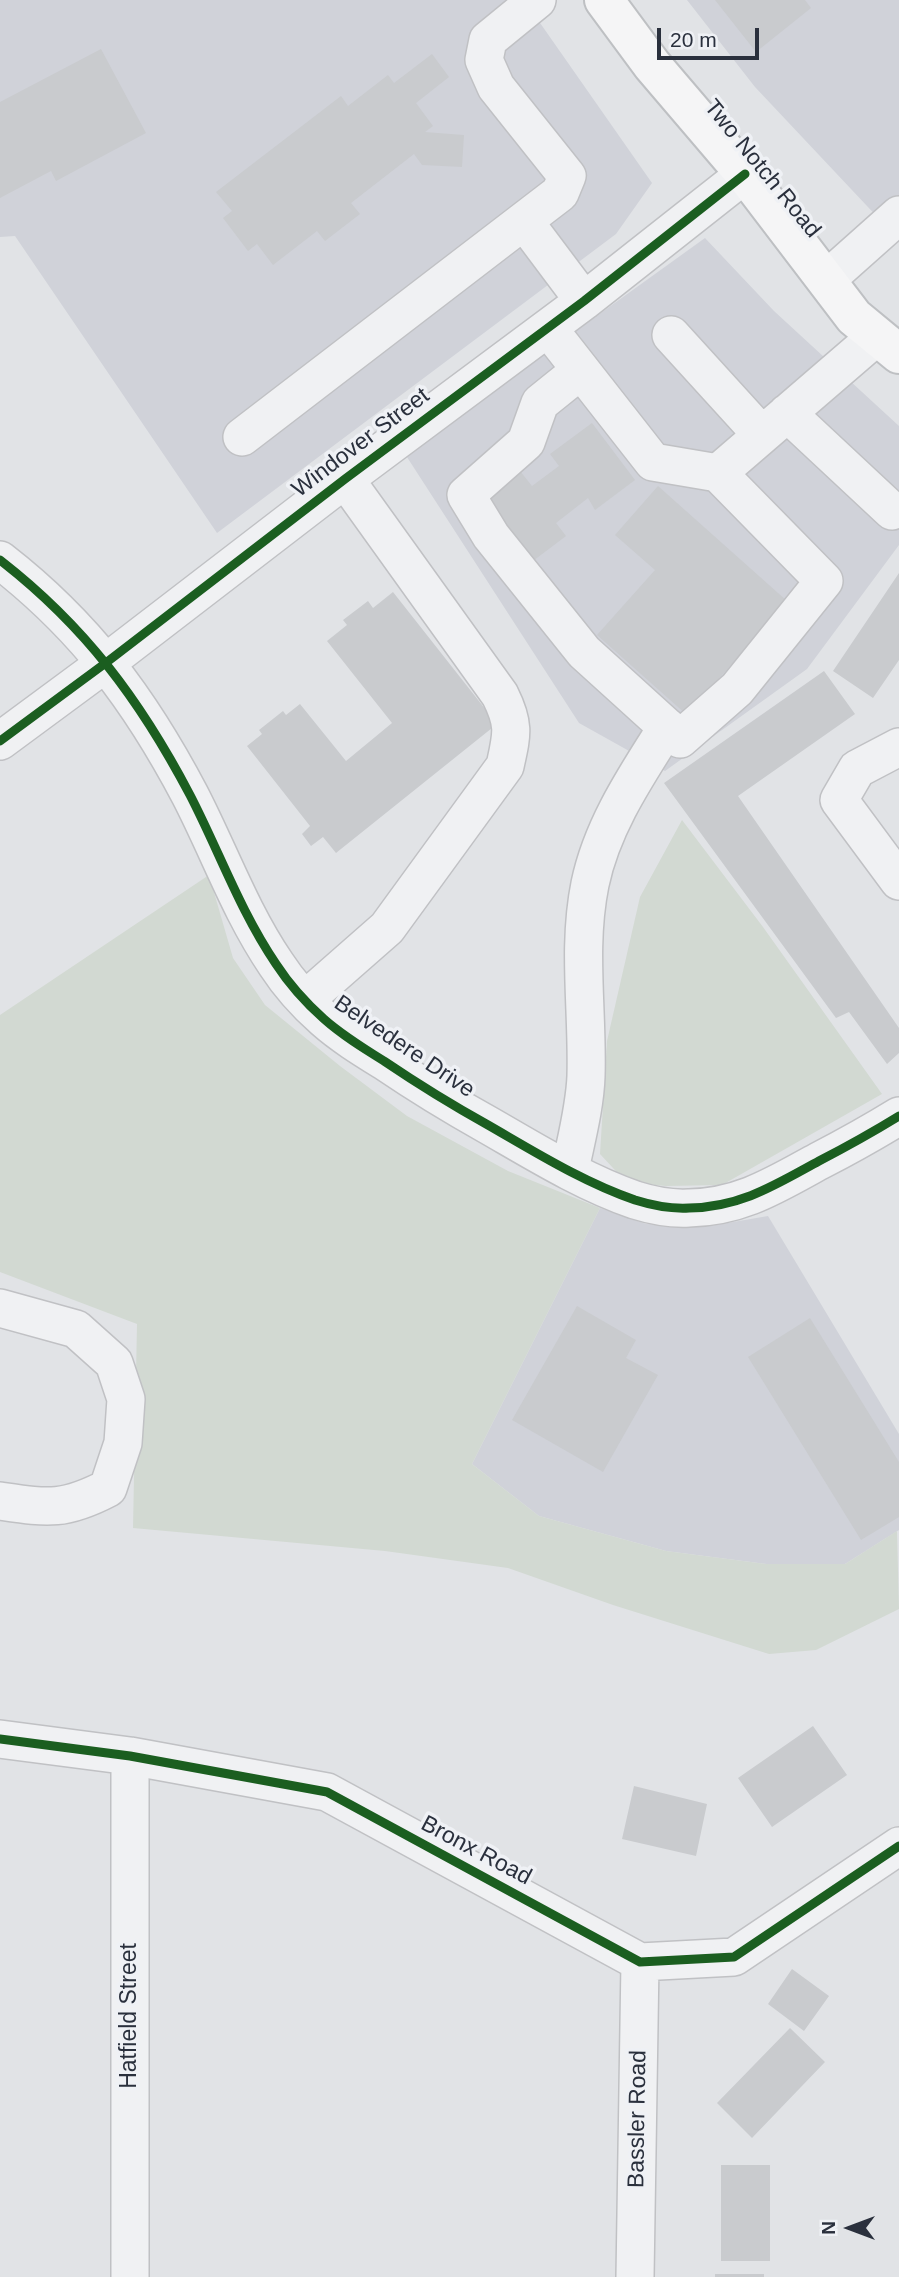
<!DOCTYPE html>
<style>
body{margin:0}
#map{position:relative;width:899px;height:2277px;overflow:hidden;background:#e1e3e6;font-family:Arial,sans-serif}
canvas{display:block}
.north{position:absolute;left:815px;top:2193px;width:70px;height:70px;-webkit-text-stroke:5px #eff1f5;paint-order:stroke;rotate:270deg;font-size:19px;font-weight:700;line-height:28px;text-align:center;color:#2a303d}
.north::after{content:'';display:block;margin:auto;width:24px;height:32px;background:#2a303d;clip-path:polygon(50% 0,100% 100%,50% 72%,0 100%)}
.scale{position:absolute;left:657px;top:28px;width:102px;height:32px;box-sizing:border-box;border:4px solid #2a303d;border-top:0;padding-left:9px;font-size:21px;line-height:24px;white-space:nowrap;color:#2a303d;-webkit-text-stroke:5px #eff1f5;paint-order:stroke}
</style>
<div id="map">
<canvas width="899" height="2277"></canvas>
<div class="north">N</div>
<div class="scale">20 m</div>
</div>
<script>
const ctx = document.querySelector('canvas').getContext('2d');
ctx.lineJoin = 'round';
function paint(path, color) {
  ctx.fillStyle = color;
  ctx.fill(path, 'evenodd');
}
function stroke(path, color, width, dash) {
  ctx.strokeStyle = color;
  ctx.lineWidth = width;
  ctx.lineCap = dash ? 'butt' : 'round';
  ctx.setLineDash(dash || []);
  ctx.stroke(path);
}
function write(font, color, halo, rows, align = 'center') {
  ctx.font = font + ' Arial,sans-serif';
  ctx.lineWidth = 7;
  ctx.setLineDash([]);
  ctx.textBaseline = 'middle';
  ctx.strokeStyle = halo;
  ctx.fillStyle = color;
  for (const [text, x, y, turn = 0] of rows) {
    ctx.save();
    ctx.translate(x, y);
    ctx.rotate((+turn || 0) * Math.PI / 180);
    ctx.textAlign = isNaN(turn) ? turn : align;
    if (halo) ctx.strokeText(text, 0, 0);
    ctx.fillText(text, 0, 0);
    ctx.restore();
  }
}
paint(new Path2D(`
 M0,0H524L652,183L616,234L217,533L15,236L0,237Z
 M687,0H899V240L755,87Z
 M705,238L774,311L899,426V545L807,669L665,771L579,723L405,454Z
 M600,1208L646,1224L710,1226L768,1216L899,1434V1530L845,1564H766L666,1551L539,1516L472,1464Z`), '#d0d2d9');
paint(new Path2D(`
 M682,820L763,927L882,1094L722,1185L666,1186L626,1182L600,1154L607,1041L640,897Z
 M209,875L233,958L265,1005L340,1066L407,1116L508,1171L600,1208L472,1464L539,1516L666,1551L766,1564H845L897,1531L899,1609L816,1650L769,1654L613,1605L508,1568L385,1551L133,1528L137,1324L0,1272V1015Z`), '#d2d9d2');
paint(new Path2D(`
 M715,0H805L811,8L756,52Z
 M101,49L146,133L56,181L51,171L0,198V102Z
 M432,54L449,77L416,103L433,126L425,132L464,135L462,167L422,165L414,154L351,203L360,214L325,241L317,231L273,265L257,244L248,251L223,218L232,211L216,192L341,96L348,106L388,75L394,83Z
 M592,423L635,480L595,510L588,498L556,523L566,536L525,567L477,503L520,471L532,486L559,466L550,454Z
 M658,486L787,601L687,715L597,635L655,570L615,535Z
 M899,573V660L873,698L833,671Z
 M393,592L497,724L336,853L323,837L311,846L302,834L310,826L247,746L262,734L259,730L283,711L286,715L300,704L346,761L392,723L327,641L347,625L343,620L368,601L373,608Z
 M824,671L855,714L738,796L899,1028V1053L887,1064L849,1012L836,1018L664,783Z
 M577,1306L636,1340L626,1358L658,1375L603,1472L512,1420Z
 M810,1318L899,1462V1517L861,1540L748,1357Z
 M813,1726L847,1775L772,1827L738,1778Z
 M634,1786L707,1804L696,1856L622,1839Z
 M792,1969L829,1996L804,2031L768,2004Z
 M790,2028L825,2062L752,2138L717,2103Z
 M721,2165H770V2261H721Z
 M715,2274H764V2277H715Z`), '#c9cbce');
const minor = new Path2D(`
 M524,221L584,301
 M826,280L899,215
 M548,328L653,462L718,473L877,336
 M671,335L762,435
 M581,370L540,403L526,442L466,495L491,536L584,652L680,739L737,689L824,581L718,473
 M787,413L892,511
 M242,437L560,193L567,176L496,87L484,60L488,40L537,0
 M0,560C85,626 140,700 190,795C219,851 240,911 276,964C289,984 306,1003 324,1019C342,1035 363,1048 384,1061C418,1084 452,1105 488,1125C535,1152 583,1182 635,1200C651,1205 671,1209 689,1208C741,1207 775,1185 819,1161C846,1147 873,1132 899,1116
 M0,741L107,662L345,479L584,301L745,174
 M899,747L857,769L839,800L899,881
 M305,1000L387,928L505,766C512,734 515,725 500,695L345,479
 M570,1170C576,1140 585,1107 586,1076C588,1012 577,948 590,884C602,826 636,776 667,727
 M0,1308L76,1329L114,1363L126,1399L123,1443L108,1488C64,1511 48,1508 0,1501
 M0,1739L130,1756L327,1792L640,1962L734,1957L899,1846
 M130,1756V2277
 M635,2277L640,1962`);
const major = new Path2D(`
 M604,0L652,65L745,174L854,317L899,354`);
stroke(minor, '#c0c1c4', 40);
stroke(major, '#bec0c3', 42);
stroke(minor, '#f0f1f3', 37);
stroke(major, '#f5f5f6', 38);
stroke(new Path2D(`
 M0,560C85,626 140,700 190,795C219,851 240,911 276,964C289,984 306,1003 324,1019C342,1035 363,1048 384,1061C418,1084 452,1105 488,1125C535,1152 583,1182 635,1200C651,1205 671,1209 689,1208C741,1207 775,1185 819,1161C846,1147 873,1132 899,1116
 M0,741L107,662L345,479L584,301L745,174
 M0,1739L130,1756L327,1792L640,1962L734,1957L899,1846`), '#1b5e20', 9);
write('23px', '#2a303d', '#eff1f5', [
 ["Two Notch Road",762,169,51],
 ["Windover Street",361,443,-37],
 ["Belvedere Drive",404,1047,34],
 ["Bronx Road",476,1851,28],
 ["Hatfield Street",130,2016,-90],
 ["Bassler Road",638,2119,-89]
]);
</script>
